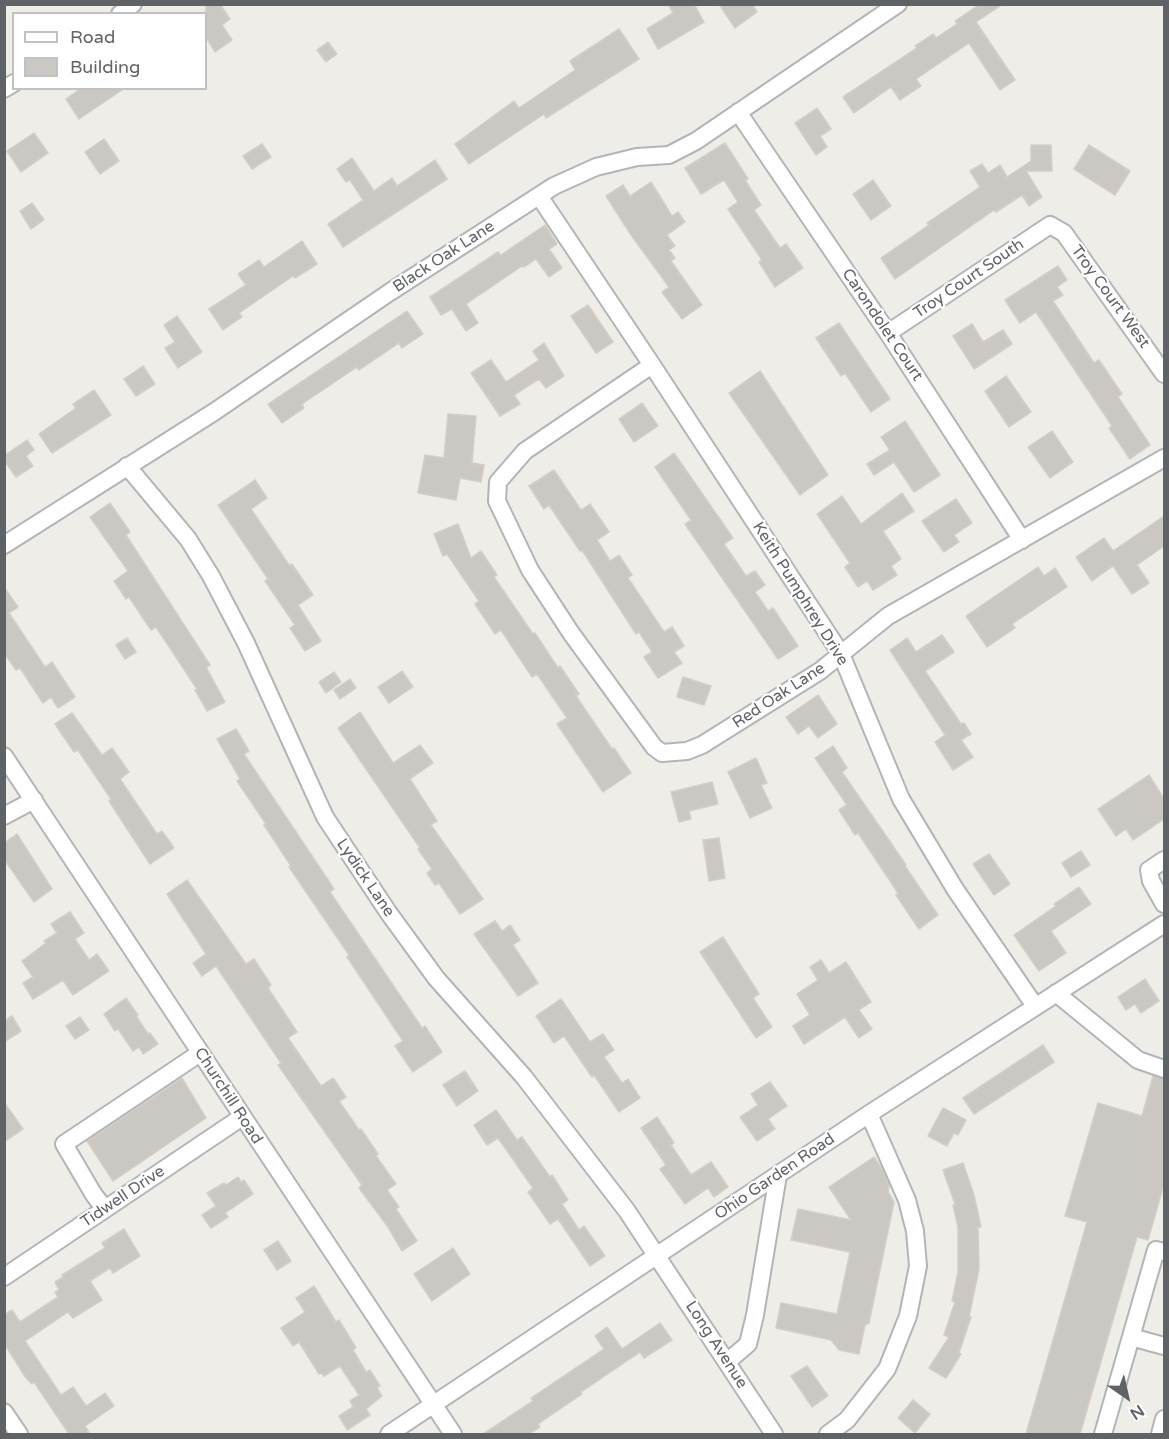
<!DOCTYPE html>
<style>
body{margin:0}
#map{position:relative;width:1169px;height:1439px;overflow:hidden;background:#efede8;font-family:"Varela Round",sans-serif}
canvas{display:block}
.frame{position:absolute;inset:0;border:6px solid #5f6366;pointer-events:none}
.legend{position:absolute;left:12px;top:12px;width:195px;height:78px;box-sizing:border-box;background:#fff;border:2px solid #bfc1c2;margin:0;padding:8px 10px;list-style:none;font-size:18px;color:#5f6366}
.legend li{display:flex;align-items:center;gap:12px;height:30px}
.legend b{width:30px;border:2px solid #bfc1c2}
.north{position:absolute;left:1097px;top:1367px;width:60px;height:60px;-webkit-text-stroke:4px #fff;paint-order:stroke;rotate:146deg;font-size:16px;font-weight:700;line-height:24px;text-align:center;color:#5f6366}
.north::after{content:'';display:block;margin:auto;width:21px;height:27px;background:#5f6366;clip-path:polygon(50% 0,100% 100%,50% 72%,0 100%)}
</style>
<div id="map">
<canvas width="1169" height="1439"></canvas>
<div class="frame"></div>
<ul class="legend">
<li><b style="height:8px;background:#fff"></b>Road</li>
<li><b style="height:16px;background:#cbc8c4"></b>Building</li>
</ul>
<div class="north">N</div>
</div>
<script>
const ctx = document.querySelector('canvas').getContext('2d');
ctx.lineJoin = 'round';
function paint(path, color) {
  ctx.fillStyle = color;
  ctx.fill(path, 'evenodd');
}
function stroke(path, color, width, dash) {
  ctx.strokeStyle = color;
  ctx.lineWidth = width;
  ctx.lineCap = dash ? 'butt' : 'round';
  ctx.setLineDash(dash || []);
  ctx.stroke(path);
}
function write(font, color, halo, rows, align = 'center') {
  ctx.font = font + ' "Varela Round",sans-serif';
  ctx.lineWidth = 4.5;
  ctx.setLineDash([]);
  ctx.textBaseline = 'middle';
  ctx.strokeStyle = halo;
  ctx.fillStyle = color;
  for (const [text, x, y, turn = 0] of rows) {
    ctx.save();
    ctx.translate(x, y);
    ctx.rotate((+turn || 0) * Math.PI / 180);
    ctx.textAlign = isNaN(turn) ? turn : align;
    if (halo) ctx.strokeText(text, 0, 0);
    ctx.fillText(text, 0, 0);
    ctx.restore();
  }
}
const building = new Path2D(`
 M206,4H220L230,19L222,25L232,40L215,52L206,37Z
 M668,4H694L704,22L658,49L647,29L673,13Z
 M719,4H752L757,12L735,28Z
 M980,4H1003L976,22L1015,80L1000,90L969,43L916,79L921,86L900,100L891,87L854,113L843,97L917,48L915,46L933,34L936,38L957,24L955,21Z
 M619,29L639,59L546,118L544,114L469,164L455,144L514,101L519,108L575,70L570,61Z
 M328,42L337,54L326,62L317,50Z
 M81,88H125L79,119L66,99Z
 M817,108L831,129L820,136L827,147L816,155L795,123Z
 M34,133L48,153L21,172L7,151Z
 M104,139L119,161L100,174L85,152Z
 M725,143L748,179L745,180L761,205L754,210L780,248L786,244L803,268L775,287L759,262L762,260L728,209L738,202L724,180L701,194L685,168Z
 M262,144L271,157L252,169L243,156Z
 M1031,145H1051L1052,171H1026L1042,197L1029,206L1022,195L996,212L994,210L895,279L881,258L929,225L927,223L980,187L970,171L982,164L988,173L1000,165L1007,177L1031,161Z
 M1089,145L1130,171L1115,195L1074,169Z
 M352,158L374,191L392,178L397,186L435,160L447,179L343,247L328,224L363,200L350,180L346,182L337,169Z
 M873,180L891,206L871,220L853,194Z
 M651,182L672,216L678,212L685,222L667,235L675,246L669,250L675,258L671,261L702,305L682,319L662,292L669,287L631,235L606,196L623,185L630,196Z
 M32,203L44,220L31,229L20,211Z
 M545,225L557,244L549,249L562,268L549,277L536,259L524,267L522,266L466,304L478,323L466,331L452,309L441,315L430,297L498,252L501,255Z
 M302,241L317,264L295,278L293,276L239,313L242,317L223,330L209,309L246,285L238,274L259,260L264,267Z
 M1058,266L1067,280L1057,287L1063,295L1053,301L1094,363L1099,360L1122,394L1118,397L1150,445L1130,459L1109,428L1112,426L1036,312L1020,323L1005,300Z
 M588,305L613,342L596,353L571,316Z
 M407,311L423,334L402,348L399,343L359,370L357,367L302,404L304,408L282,423L268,404Z
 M177,316L202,352L178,368L165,348L175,342L164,325Z
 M839,323L890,399L871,412L845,373L841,376L816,338Z
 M972,324L983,342L1003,330L1012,344L974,369L953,336Z
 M544,343L564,376L546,388L539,379L514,395L520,404L500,416L471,373L491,360L506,382L539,360L533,351Z
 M143,366L155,384L136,396L124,379Z
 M760,371L828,475L800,495L729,393Z
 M1006,376L1031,412L1009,427L985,391Z
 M94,390L111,415L52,453L39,434L76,408L73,404Z
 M642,403L658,426L634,442L619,419Z
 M448,414L476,416L472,463L484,465L481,482L460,478L456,500L418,493L425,455L444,458Z
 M905,421L940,475L914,492L894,462L874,475L867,464L890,450L881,437Z
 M1052,431L1073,462L1050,478L1028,447Z
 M27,440L34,450L26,456L33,466L16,477L4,460V456Z
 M674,453L733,538L724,544L746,576L755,571L765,585L755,592L768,611L773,608L798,646L778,659L685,524L691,520L655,467Z
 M554,470L581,510L590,504L609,532L597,540L610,561L619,555L632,575L628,578L664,632L672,627L684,646L674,652L682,663L658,678L644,657L652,652L639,632L636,634L582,550L580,551L549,505L544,509L529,486Z
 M255,480L267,498L251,509L289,565L292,564L313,595L298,605L321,641L305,651L290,628L295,625L265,581L268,579L218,505Z
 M902,493L914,511L883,531L901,559L891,566L897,575L873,590L867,581L858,587L845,567L850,563L817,514L842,496L861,524Z
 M956,499L972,523L954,535L959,542L944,552L922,521Z
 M110,503L130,532L126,535L210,665L206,667L225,702L207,711L195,690L197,689L156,627L151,630L129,597L126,599L114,581L128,571L90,517Z
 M1164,516V546L1137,565L1149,583L1132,594L1113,566L1092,581L1076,557L1104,538L1113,551Z
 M458,524L471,558L481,551L497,575L494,577L533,634L535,633L558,668L560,666L579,694L576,696L612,749L614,748L631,773L603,792L557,724L567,718L537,674L532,677L501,630L495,634L475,604L479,601L447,554L443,556L434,534Z
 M1038,567L1044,576L1055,568L1067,587L1012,624L1015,628L987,647L966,616Z
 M4,587L18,607L9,613L45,667L52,662L75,697L58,708L51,697L43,703L20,668L16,670L4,653Z
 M942,635L954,652L925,671L961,724L964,723L971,734L961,740L973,757L953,770L935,742L945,735L890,650L907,638L916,652Z
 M127,638L136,652L125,659L116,645Z
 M402,671L413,687L389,703L378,687Z
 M334,672L341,682L326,693L319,682Z
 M683,677L711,686L704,705L677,697Z
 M350,679L356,688L340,699L334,690Z
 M818,695L837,724L818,738L809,726L798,734L786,717Z
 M360,712L393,763L420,745L433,763L410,779L437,821L431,825L483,899L460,914L439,883L435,885L427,873L432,869L418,849L420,848L338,728Z
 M72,713L102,755L112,748L129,772L120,779L157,834L162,831L174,848L150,864L109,801L111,799L78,750L74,752L55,724Z
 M236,729L249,751L244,754L334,889L330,892L422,1028L425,1026L442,1052L413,1072L395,1046L403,1041L347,957L349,955L289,867L291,866L264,825L266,824L237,781L240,779L217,739Z
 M833,746L847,768L842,772L906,865L905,866L938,915L919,929L896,895L898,893L858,833L855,835L839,810L847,805L815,758Z
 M756,758L767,783L761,785L772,808L750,818L728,772Z
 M1149,775L1164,799V819L1133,840L1126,829L1116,836L1098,809Z
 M712,782L718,804L689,811L691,819L679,822L671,792Z
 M17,834L52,889L34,902L4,859V843Z
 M719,838L725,878L709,881L703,840Z
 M1081,851L1090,865L1071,877L1062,863Z
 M989,854L1010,884L994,895L973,864Z
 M187,880L246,964L254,959L271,985L268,988L297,1032L288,1038L321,1086L333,1078L346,1097L339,1101L359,1130L361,1129L378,1154L376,1156L396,1184L387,1190L399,1207L396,1209L417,1241L402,1251L388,1227L359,1188L362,1185L278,1065L281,1063L216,966L202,976L193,963L206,954L167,894Z
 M1079,887L1091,904L1051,931L1066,953L1039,971L1014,935L1056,906L1054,904Z
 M70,912L84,933L75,939L89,960L97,954L109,971L73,995L63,980L33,999L23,983L33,977L22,961L46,943L44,941L57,933L51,924Z
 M495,921L502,931L510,925L520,940L513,945L538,983L518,996L474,934Z
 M723,937L759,994L753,998L772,1027L756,1038L700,952Z
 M821,960L829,973L846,962L871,1002L859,1010L872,1029L859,1038L845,1017L804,1044L793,1026L810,1015L797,994L818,980L810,967Z
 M1145,979L1159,1001L1141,1013L1135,1004L1126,1010L1118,997Z
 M126,998L138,1015L136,1016L148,1034L150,1033L158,1044L143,1054L139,1047L133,1051L118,1029L115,1031L104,1014Z
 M561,999L590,1042L603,1034L614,1050L604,1057L622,1083L628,1079L640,1098L619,1112L594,1075L592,1077L564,1036L554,1043L536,1016Z
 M12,1016L21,1031L4,1042V1021Z
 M80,1017L89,1030L75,1039L66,1026Z
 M1043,1045L1054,1062L974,1114L963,1098Z
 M465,1071L478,1091L457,1106L443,1085Z
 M1153,1076L1164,1079V1184L1148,1240L1137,1237L1080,1434H1026L1087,1222L1065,1216L1098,1103L1142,1116Z
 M182,1078L206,1118L113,1181L87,1141Z
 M770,1082L787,1106L768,1119L775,1129L757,1141L740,1117L758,1105L751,1094Z
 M4,1102L23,1129L4,1142Z
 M943,1108L966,1120L958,1135L954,1133L947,1146L928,1136Z
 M496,1110L517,1140L522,1137L550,1177L552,1175L568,1200L562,1204L579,1230L584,1226L605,1256L590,1266L558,1219L550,1224L528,1192L533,1188L498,1138L487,1145L474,1125Z
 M657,1117L674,1143L671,1145L691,1175L711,1162L728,1187L714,1197L708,1188L685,1204L660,1169L666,1165L641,1128Z
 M874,1157L882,1169L889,1186L888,1192L894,1202L869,1323L865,1325L859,1354L839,1350L831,1340L776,1328L781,1303L837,1314L850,1252L791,1240L798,1209L851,1220L829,1187Z
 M963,1163L974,1195L981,1227H978L979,1269L969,1317H971L959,1353L961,1354L946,1378L929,1368L949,1337L944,1335L955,1302L952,1301L958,1272V1227L953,1205L955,1204L943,1170Z
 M238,1177L241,1182L244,1180L253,1194L225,1213L228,1217L211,1228L202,1215L216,1206L207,1193L224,1183L226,1185Z
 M124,1229L140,1256L113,1273L110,1268L90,1281L102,1300L73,1318L68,1312L25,1341L61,1395L73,1387L86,1406L105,1393L114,1406L85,1426L90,1434H69L34,1382L32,1384L26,1378L4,1343V1315L12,1310L20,1322L58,1297L55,1292L59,1290L55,1282L63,1277L62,1275L105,1248L102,1243Z
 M278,1241L291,1261L277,1270L264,1250Z
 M453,1248L470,1274L432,1301L414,1274Z
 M314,1286L336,1322L339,1320L347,1333L356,1348L353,1350L366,1372L370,1370L380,1386L377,1388L382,1396L366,1409L370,1415L347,1430L339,1416L353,1407L350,1401L359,1395L340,1366L324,1376L321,1373L319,1374L299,1342L293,1346L281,1328L305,1312L296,1298Z
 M660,1323L672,1340L644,1358L640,1352L581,1392L582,1394L538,1424L540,1427L529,1434H483L533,1401L531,1398L604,1349L595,1336L607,1327L622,1349Z
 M807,1366L828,1396L812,1407L791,1376Z
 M913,1400L930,1414L915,1433L898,1418Z`);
paint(building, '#cbc8c4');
stroke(building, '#d3cec6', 1.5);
const minor = new Path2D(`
 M120,14L133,4
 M4,89L14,83
 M738,112L888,333L1022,540
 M539,196L652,365L841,654L901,799L955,889L1035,1006
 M888,333L1050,225L1064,233L1164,374
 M652,365L525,451L498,482L497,501L530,570L571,633L654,747L662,753L687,751L702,745L820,671L888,616L1164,458
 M127,466L188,539L211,576L246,643L325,817L388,912L436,978L524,1077L627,1211L774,1434
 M4,545L214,412L390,292L554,186L596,167L637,157L669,155L696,141L898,4
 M4,756L453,1434
 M4,816L34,800
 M1164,860L1149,870L1151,881L1164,904
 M1056,993L1138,1060L1164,1069
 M105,1209L94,1195L64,1144L200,1053
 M4,1277L242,1117
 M1131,1337L1164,1346
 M727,1362L748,1344L755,1315L778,1175
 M4,1412L19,1434
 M389,1434L869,1114L1164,924
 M828,1434L847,1420L887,1369L908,1316L918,1266L915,1231L907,1200L869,1114
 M1103,1434L1156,1250L1164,1252
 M1160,1434L1164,1419`);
stroke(minor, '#b2b5b8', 20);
stroke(minor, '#fff', 16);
write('16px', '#5f6366', '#fff', [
 ["Black Oak Lane",444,257,-33],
 ["Troy Court South",969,279,-34],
 ["Troy Court West",1110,297,54],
 ["Carondolet Court",882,325,56],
 ["Keith Pumphrey Drive",800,594,58],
 ["Red Oak Lane",779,696,-33],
 ["Lydick Lane",365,878,56],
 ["Churchill Road",228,1096,57],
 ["Ohio Garden Road",775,1177,-34],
 ["Tidwell Drive",123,1197,-34],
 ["Long Avenue",716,1345,57]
]);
</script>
